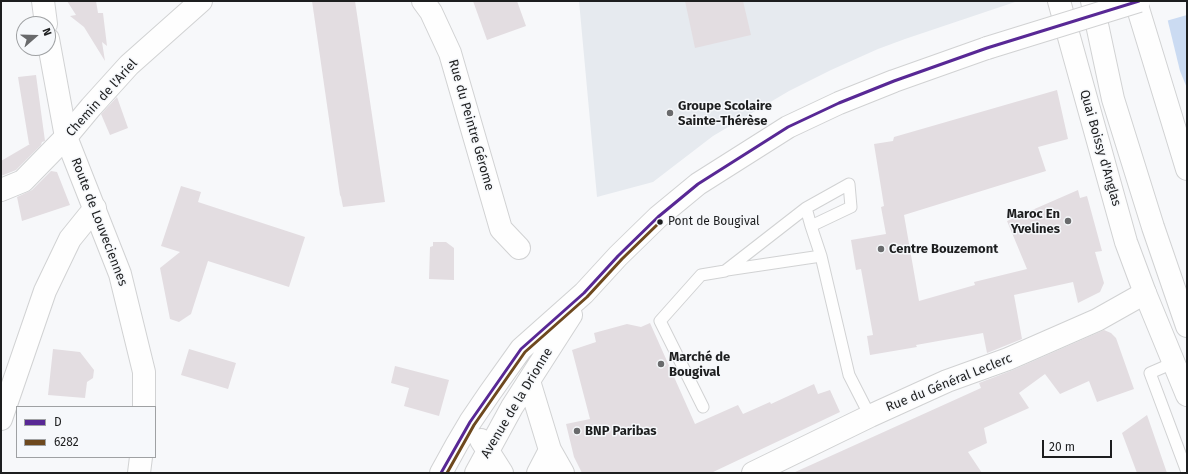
<!DOCTYPE html>
<meta charset="utf-8">
<style>
body{margin:0}
#map{position:relative;width:1188px;height:474px;overflow:hidden;background:#f7f8fa;font-family:"Fira Sans",sans-serif}
canvas{display:block}
.frame{position:absolute;inset:0;border:2px solid #1d1e1f;pointer-events:none}
.legend{position:absolute;left:16px;top:406px;width:140px;height:52px;box-sizing:border-box;background:#f6f8fb;border:1px solid #9fa1a3;margin:0;padding:5px 7px;list-style:none;font-size:12px;color:#1d1e1f}
.legend li{display:flex;align-items:center;gap:8px;height:20px}
.legend b{width:20px;border:1px solid #9fa1a3}
.north{position:absolute;left:16px;top:16px;width:40px;height:40px;box-sizing:border-box;background:#f6f8fb;border:1px solid #9fa1a3;border-radius:50%;rotate:70deg;font-size:11px;font-weight:700;line-height:16px;text-align:center;color:#1d1e1f}
.north::after{content:'';display:block;margin:auto;width:14px;height:18px;background:#696a6c;clip-path:polygon(50% 0,100% 100%,50% 72%,0 100%)}
.scale{position:absolute;left:1042px;top:440px;width:70px;height:18px;box-sizing:border-box;border:2px solid #1d1e1f;border-top:0;padding-left:5px;font-size:12px;line-height:14px;white-space:nowrap;color:#1d1e1f;-webkit-text-stroke:3px #f6f8fb;paint-order:stroke}
</style>
<div id="map">
<canvas width="1188" height="474"></canvas>
<div class="frame"></div>
<ul class="legend">
<li><b style="height:5px;background:#582895"></b>D</li>
<li><b style="height:5px;background:#6e491e"></b>6282</li>
</ul>
<div class="north">N</div>
<div class="scale">20 m</div>
</div>
<script>
const ctx = document.querySelector('canvas').getContext('2d');
ctx.lineJoin = 'round';
function paint(path, color) {
  ctx.fillStyle = color;
  ctx.fill(path, 'evenodd');
}
function stroke(path, color, width, dash) {
  ctx.strokeStyle = color;
  ctx.lineWidth = width;
  ctx.lineCap = dash ? 'butt' : 'round';
  ctx.setLineDash(dash || []);
  ctx.stroke(path);
}
function write(font, color, halo, rows, align = 'center') {
  ctx.font = font + ' "Fira Sans",sans-serif';
  ctx.lineWidth = 3;
  ctx.setLineDash([]);
  ctx.textBaseline = 'middle';
  ctx.strokeStyle = halo;
  ctx.fillStyle = color;
  for (const [text, x, y, turn = 0] of rows) {
    ctx.save();
    ctx.translate(x, y);
    ctx.rotate((+turn || 0) * Math.PI / 180);
    ctx.textAlign = isNaN(turn) ? turn : align;
    if (halo) ctx.strokeText(text, 0, 0);
    ctx.fillText(text, 0, 0);
    ctx.restore();
  }
}
paint(new Path2D(`
 M579,1H1018L905,39L878,49L831,70L789,91L713,136L653,182L597,197Z`), '#e6eaef');
paint(new Path2D(`
 M1163,1H1187V88L1180,71Z`), '#cbdbf2');
paint(new Path2D(`
 M1161,1H1187V15L1166,21Z`), '#f7f8fa');
paint(new Path2D(`
 M67,1H96L98,13H103L107,46L102,42L105,61L84,27L70,16L76,15Z
 M312,1H355L385,202L343,207L341,197L340,195Z
 M473,1H517L526,26L487,40Z
 M685,1H743L751,35L695,48Z
 M36,75L45,141L42,142L41,145L16,170L1,176V161L30,144H29L18,77Z
 M1057,90L1068,139L1038,147L1046,171L904,215L919,301L975,285L974,282L1027,269L1007,221L1078,190L1080,198L1087,196L1102,251L1095,252L1104,283L1100,292L1078,303L1073,282L1014,295L1022,339L987,353L983,333L916,345L917,347L870,355L867,336L873,335L861,269L856,270L851,240L886,234L881,207L884,206L874,144L893,141L894,137Z
 M117,97L128,128L110,135L101,114Z
 M51,171L57,172L70,205L22,221L17,197L32,190Z
 M181,186L201,192L198,202L305,237L289,287L208,261L191,314L179,322L170,319L160,268L180,252L161,246Z
 M433,242H446L454,248V280L429,279L430,247L433,246Z
 M650,323L695,424L738,405L743,414L770,402L771,404L814,384L818,394L830,390L840,412L711,473H582L574,457L566,424L590,419L572,350L596,342L594,333L627,324L641,327Z
 M1104,330L1111,333L1116,338L1134,389L1097,402L1089,381L1060,394L1045,374L1019,393L1029,408L984,428L987,443L968,452L982,473H793L981,388L979,383L1013,370Z
 M53,349L80,352L94,370L93,378L87,382L85,398L48,395Z
 M189,349L236,363L228,389L181,375Z
 M395,366L449,380L439,416L404,406L409,388L391,383Z
 M1147,415L1167,473H1137L1122,433Z`), '#e3dde1');
const lane = new Path2D(`
 M811,226L821,256L849,375L870,416
 M727,270L821,256
 M1173,363L1150,373L1187,472
 M703,407L660,321L701,275L725,271L806,208L811,226L851,207L849,184L806,208`);
const street = new Path2D(`
 M423,1L431,12L450,53L501,229L519,248
 M1,190L23,181L66,137L91,107L129,65L201,1
 M1,419L45,291L70,239L95,208`);
const secondary = new Path2D(`
 M43,1L46,24
 M48,39L66,137L120,274L144,372V407
 M529,381L550,450L563,473
 M481,440L502,473
 M139,473L141,457
 M441,473L457,444L470,422L489,394L521,349L584,293L618,256L658,217L698,184L788,127L839,103L894,81L987,48
 M476,473L512,407L571,315
 M538,473L550,450
 M753,473L870,416L947,381L1008,359L1097,320L1145,293`);
const primary = new Path2D(`
 M1059,1L1126,242L1145,293L1187,395
 M1092,1L1113,99L1153,227L1187,326
 M1136,2L1187,169`);
stroke(lane, '#d1d2d3', 13);
stroke(street, '#d1d2d3', 24);
stroke(secondary, '#d1d2d3', 24);
stroke(primary, '#d1d2d3', 24);
stroke(lane, '#fefefe', 11);
stroke(street, '#fefefe', 22);
stroke(secondary, '#fefefe', 22);
stroke(primary, '#fefefe', 22);
const secondaryBridge = new Path2D(`
 M987,48L1139,1`);
stroke(secondaryBridge, '#d1d2d3', 24, []);
stroke(secondaryBridge, '#fefefe', 22);
stroke(new Path2D(`
 M441,473L470,422L521,349L584,293L618,256L658,217L698,184L788,127L839,103L894,81L987,48L1139,1`), '#582895', 3);
stroke(new Path2D(`
 M447,473L474,425L525,352L587,297L622,259L661,221`), '#6e491e', 3);
for (const [x, y, r, color] of [
 [670,113,4,"#696a6c"],
 [1068,221,4,"#696a6c"],
 [660,222,3.5,"#1d1e1f"],
 [881,249,4,"#696a6c"],
 [661,364,4,"#696a6c"],
 [577,431,4,"#696a6c"]
]) {
  const dot = new Path2D();
  dot.arc(x, y, r, 0, 2 * Math.PI);
  ctx.fillStyle = color;
  ctx.fill(dot);
  stroke(dot, '#f6f8fb', 1.5);
}
write('12px', '#1d1e1f', '#f6f8fb', [
 ["Pont de Bougival",668,222]
], 'left');
write('13px', '#1d1e1f', '#f6f8fb', [
 ["Chemin de l'Ariel",102,98,-48],
 ["Rue du Peintre Gérome",471,125,74],
 ["Quai Boissy d'Anglas",1100,148,74],
 ["Route de Louveciennes",99,222,69],
 ["Rue du Général Leclerc",949,383,-22],
 ["Avenue de la Drionne",517,403,-59]
]);
write('bold 13px', '#1d1e1f', '#f6f8fb', [
 ["Groupe Scolaire",678,106],
 ["Sainte-Thérèse",678,121],
 ["Maroc En",1060,214,"right"],
 ["Yvelines",1060,229,"right"],
 ["Centre Bouzemont",889,249],
 ["Marché de",669,357],
 ["Bougival",669,372],
 ["BNP Paribas",585,431]
], 'left');
</script>
